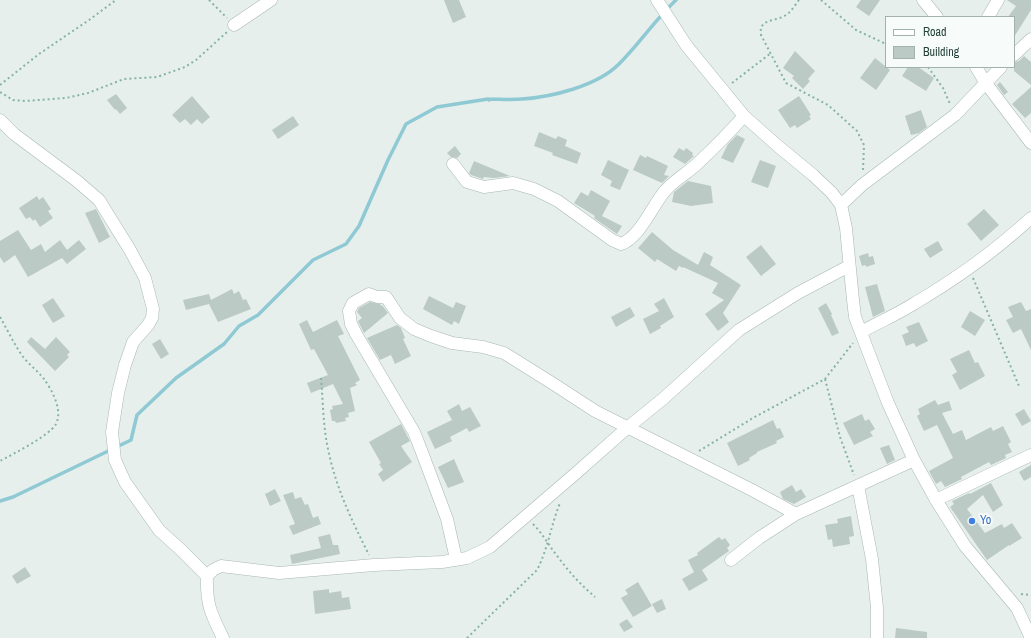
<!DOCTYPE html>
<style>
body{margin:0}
#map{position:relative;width:1031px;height:638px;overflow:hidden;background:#e6efeb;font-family:"Archivo Narrow",sans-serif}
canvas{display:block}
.legend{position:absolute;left:885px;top:16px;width:130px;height:52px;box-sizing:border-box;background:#f7fbf9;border:1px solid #a3b1ad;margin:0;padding:5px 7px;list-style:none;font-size:12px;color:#24423a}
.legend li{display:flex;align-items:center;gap:8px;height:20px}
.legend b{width:20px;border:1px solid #a3b1ad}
</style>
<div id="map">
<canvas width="1031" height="638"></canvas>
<ul class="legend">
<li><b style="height:5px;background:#fff"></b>Road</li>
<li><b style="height:11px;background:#bbcac4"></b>Building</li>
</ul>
</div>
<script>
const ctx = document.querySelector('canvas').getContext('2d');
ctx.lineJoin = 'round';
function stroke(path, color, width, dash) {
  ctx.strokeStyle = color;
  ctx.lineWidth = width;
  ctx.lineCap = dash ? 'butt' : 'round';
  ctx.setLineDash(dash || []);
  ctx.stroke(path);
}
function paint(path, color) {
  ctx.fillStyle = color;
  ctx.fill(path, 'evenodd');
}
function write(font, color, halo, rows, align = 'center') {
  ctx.font = font + ' "Archivo Narrow",sans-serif';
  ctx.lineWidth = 4;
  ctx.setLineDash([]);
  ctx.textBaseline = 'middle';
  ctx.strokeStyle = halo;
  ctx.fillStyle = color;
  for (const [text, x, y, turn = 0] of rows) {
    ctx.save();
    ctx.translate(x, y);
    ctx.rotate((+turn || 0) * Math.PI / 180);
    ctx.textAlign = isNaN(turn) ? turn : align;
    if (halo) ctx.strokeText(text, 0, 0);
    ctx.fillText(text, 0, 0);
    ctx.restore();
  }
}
stroke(new Path2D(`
 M489,100L488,99C499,99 511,100 522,99C552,97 597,86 619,64C639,44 655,20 676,0
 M0,501L13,497L131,440L137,415L176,378L224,344L239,326L258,315L313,260L346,244L359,226L388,160L406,124L437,107L488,99`), '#8ec9d4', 3.5);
paint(new Path2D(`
 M444,0H459L466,17L453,23Z
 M861,0H880L869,16L856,7Z
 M1007,0H1031V10L1014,37V17H1008L1016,6Z
 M795,51L815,71L808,79L810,81L803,89L792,78L794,76L783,68Z
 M1024,56L1031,62V85L1014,71V62L1019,61Z
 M875,58L890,70L876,90L860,78Z
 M908,67H918L934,78L926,91L902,76Z
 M1000,82L1008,92L1004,95L997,85Z
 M1031,87V113L1025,118L1012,104Z
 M116,94L127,108L120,114L116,109L115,110L107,100Z
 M192,96L210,117L202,124L197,119L191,125L185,119L180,123L172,115Z
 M799,96L811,115L809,116L811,119L797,128L795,125L790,128L778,110Z
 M921,110L927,127L919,133L911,135L905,116Z
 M293,116L299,125L278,139L272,130Z
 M539,132L556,139L558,136L567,140L565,146L581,153L577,164L552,155L553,153L534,146Z
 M737,135L745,139L733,163L721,158L728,144Z
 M455,146L461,154L457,158L451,157L447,153Z
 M679,148L684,151L686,148L693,153L692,155L694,156L685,164L673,157Z
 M640,155L646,158L647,156L668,166L664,175L669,176L662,183L633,170Z
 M608,160L629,170L620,190L610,186L612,181L601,175Z
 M760,160L776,166L768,188L751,182Z
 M474,161L510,176L494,178L484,177L483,179L471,175L469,173Z
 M688,181L711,186L713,203L691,206L672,202L674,192Z
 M591,190L610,201L602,216L622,226L617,234L594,218L595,216L574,203L581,192L588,196Z
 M37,196L39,200L43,197L51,209L48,211L53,218L40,227L35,219L33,221L30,217L26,219L19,208Z
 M96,209L110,237L99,243L85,213Z
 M984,209L999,225L981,241L967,224Z
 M18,230L31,250L41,244L45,252L60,240L67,250L79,240L86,249L67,264L62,258L28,277L15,255L4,263L0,257V241Z
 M652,232L673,250L698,265L704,252L713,257L710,265L741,285L723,313L729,322L718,331L705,314L724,300L712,293L718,283L683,267V268L679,266L676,271L657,259L655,262L638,248Z
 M938,241L943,250L930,258L924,249Z
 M761,245L776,264L761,276L746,257Z
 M868,253L869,257L873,256L875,264L866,267V265L862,266L859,256Z
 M877,284L885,311L873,317L865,287Z
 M232,289L234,294L239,291L243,300L246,299L251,309L218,322L209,304L186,310L183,300L209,294L211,300Z
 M429,296L453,308L456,302L466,306L459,324L454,321L452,325L423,309Z
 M53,298L65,316L53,323L42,305Z
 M664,298L674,317L660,326L661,328L650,334L643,319L659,311L654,304Z
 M370,302L380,304L381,306L382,305L388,313L364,333L358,321L362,318L357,312L359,308Z
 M1021,302L1026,311L1031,309V350L1021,329L1013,333L1006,320L1013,317L1008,307Z
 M826,303L832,314L831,315L839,333L832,336L818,308Z
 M630,307L635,316L616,327L611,317Z
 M970,311L985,320L975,336L961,327Z
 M307,320L313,332L337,320L344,334L338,336L360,380L355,383L357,385L350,388L355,411L348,413L349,417L345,418L346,421L336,423L335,421H332L330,410L333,409L332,406L343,404L333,384L311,393L307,383L328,375L314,349L311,350L299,324Z
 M919,322L928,341L916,347L914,343L906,346L902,335L909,332L906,327Z
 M397,325L401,328L405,338L403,339L411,356L395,364L391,355L380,360L367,338Z
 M31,337L45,349L56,337L70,352L67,355L69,357L55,371L27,342Z
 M160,339L169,354L161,359L152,344Z
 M969,350L975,363L978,362L985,376L960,390L952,375L957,372L950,359Z
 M935,400L938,405L949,401L952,410L942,413L953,434L962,430L966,440L991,427L993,431L1003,426L1011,442L1008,444L1012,452L1005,455L1006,458L991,465L989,462L961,477L962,479L945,487L941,481L936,484L929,471L953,458L937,425L924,431L917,416L920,414L918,409Z
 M459,404L462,411L470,407L481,426L469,432L467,428L450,437L452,441L435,449L427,432L452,420L447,411Z
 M1024,409L1031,421L1022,426L1015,414Z
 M862,414L865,421L869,419L875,429L870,432L873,436L854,445L843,423Z
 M773,420L777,429L780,428L784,437L776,441L777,443L757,452V453L749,458L750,460L738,466L727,443Z
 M401,424L410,441L401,446L412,462L383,482L378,474L383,470L379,464L381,463L369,442Z
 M889,445L895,460L887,464L880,448Z
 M454,459L464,482L448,488L438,467Z
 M1031,465V477L1024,481L1019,472Z
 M991,483L1003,505L993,512L983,495L967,509L985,533L1002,524L1004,528L1012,523L1022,538L1009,546V545L987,560L950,507L954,504L952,501L969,493L970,494Z
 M792,485L796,492L801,489L806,497L794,504L783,499L780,492Z
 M275,489L281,501L270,506L265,494Z
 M293,492L295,499L301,497L305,505L308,504L313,518L318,516L321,524L293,535L289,526L295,524L283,495Z
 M851,516L854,536L849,537L850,544L833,547L832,539L828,540L825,525L838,523L837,519Z
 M330,534L333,545H338L340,554L292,564L290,555L321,548L318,537Z
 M719,537L722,540L725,538L730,545L727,548L729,551L702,570L708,580L689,591L682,579L694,572L688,560L698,555L697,553Z
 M25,567L31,576L17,584L12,576Z
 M638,582L652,606L633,617L621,598L628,594L625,590Z
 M329,589V593L341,591L342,598L349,597L351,609L315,614L313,591Z
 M662,599L666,609L657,613L652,604Z
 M627,619L633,627L624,632L619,624Z
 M896,628L927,632V638H895Z`), '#bbcac4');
const minor = new Path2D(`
 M657,0L686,45L744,116L779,147L813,175L832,193L841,205L846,228L853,300L855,317L888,403L914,460L936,500L965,546L1017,608L1031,638
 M923,0L937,17
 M988,17L998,0
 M234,25L271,0
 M1014,55L1031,39
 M976,67L985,82L1031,143
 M0,120L14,134L77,181L99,200L130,250L145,278L153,309L152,318L148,325L133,342L125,365L118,393L112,432L115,460L125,482L159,530L181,550L207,576
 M453,164L467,182L484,187L513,183L534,189L558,201L612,240L621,244C639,238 652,207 664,192C674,180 685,175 697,164C713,149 729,133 744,116
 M841,205L862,185L955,115L1001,67
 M861,332C879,322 898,314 915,303C956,279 996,250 1031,218
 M858,486L872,559L877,608V638
 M936,500L1031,455
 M456,559L447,519L423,455L414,432L356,334L351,324L349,311L353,303L369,294L377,297H386L400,318L414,329L431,336L452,343L483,347L504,353L552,383L595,411L752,490L796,514
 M731,560L759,538L796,514L914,460
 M223,638C211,614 206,604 207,576L213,570L221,566L279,573L374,565L442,562L467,558L490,547L575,474L627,428L664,398L739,330L798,293L849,266`);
stroke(minor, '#a8b8b2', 13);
stroke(new Path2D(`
 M209,0L227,18
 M799,0C795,5 791,12 786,15C776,22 758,18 761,35L786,83L828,105L857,131L864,145L863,170
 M821,0L856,30L886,44
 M928,67L943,88L950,104
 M732,83L771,53
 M0,85L39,54L89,20L116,0
 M0,92L13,100L25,101L66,98L88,93L124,79L157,77L185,67L196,60L227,32
 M973,278L1019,386
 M0,317C7,329 13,342 21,354C27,363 37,370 44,379C52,390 63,410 56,424C49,436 13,454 0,461
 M321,378C323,401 323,426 328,449C336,488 351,519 369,555
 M825,379L840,437L854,475
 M699,451L753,418L825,379L853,343
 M533,524C543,534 549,546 558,557C569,572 581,585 595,597
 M1021,594L1031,595
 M467,638L537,570C548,549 551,525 560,503`), '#86b3a5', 2, [2, 3]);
stroke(minor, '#fff', 12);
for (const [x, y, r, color] of [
 [972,521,4,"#3f7fe0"]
]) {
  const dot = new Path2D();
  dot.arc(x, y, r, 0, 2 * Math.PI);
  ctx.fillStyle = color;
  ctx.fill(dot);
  stroke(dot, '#f7fbf9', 1.5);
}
write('12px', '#366cbe', '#f7fbf9', [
 ["Yo",980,521]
], 'left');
</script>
